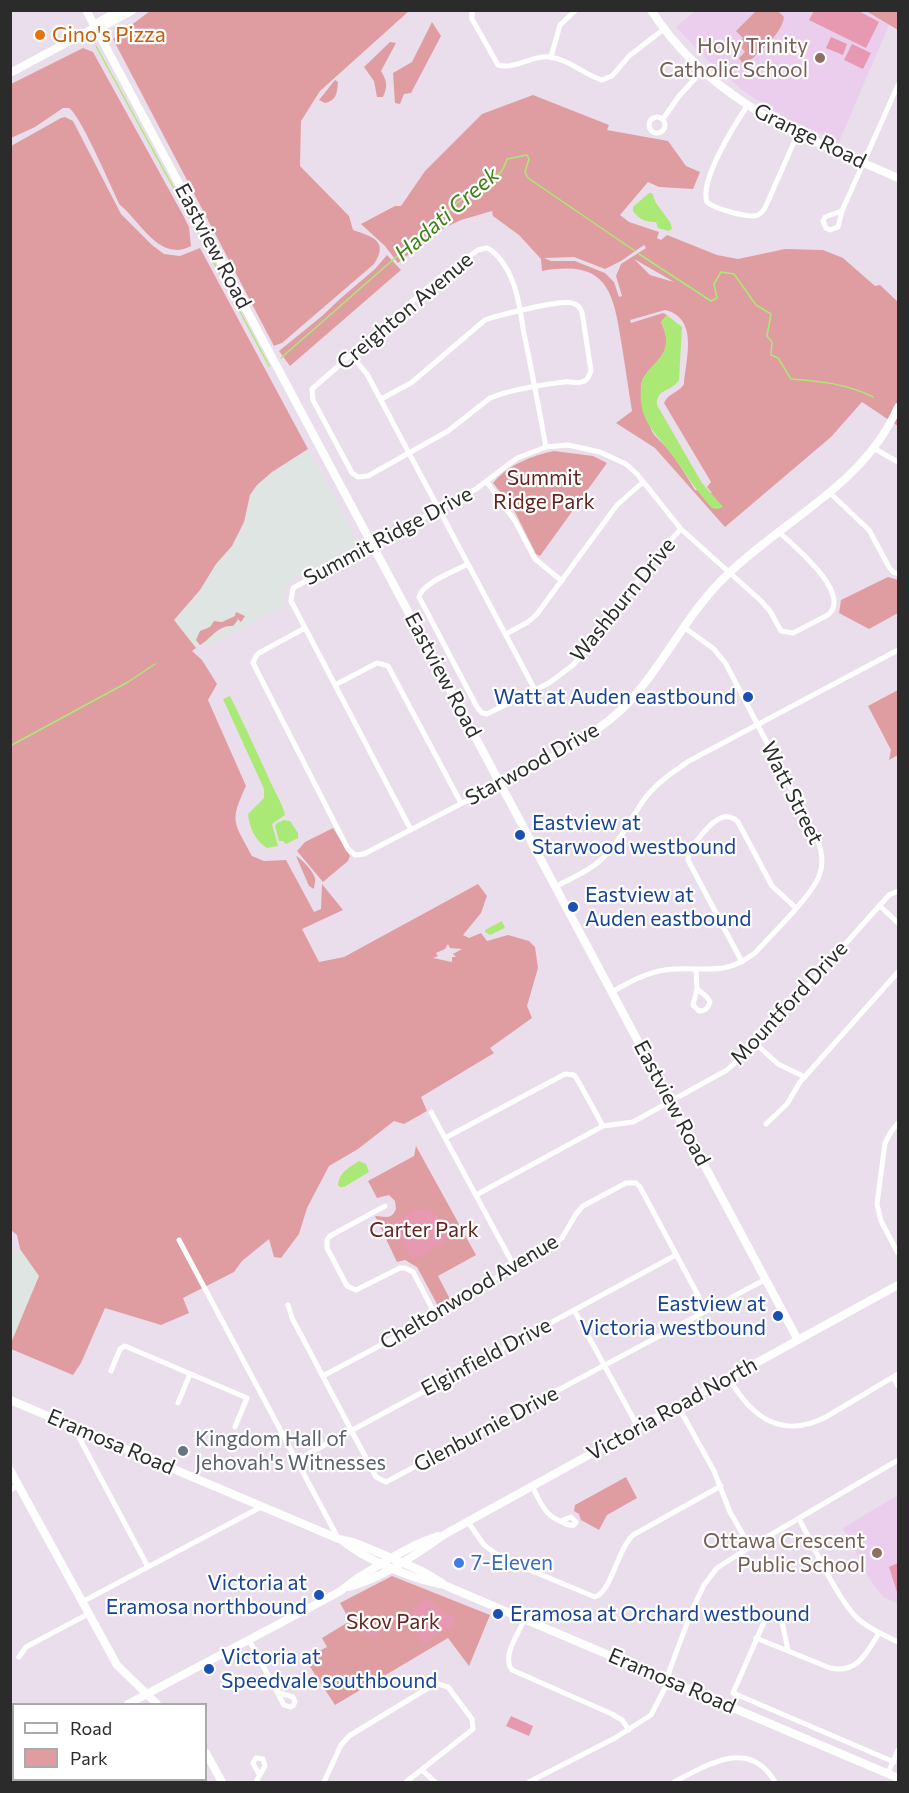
<!DOCTYPE html>
<style>
body{margin:0}
#map{position:relative;width:909px;height:1793px;overflow:hidden;background:#eadeec;font-family:Commissioner,sans-serif}
canvas{display:block}
.frame{position:absolute;inset:0;border:12px solid #2b2b2b;pointer-events:none}
.legend{position:absolute;left:12px;top:1703px;width:195px;height:78px;box-sizing:border-box;background:#fff;border:2px solid #aaa;margin:0;padding:8px 10px;list-style:none;font-size:18px;color:#2b2b2b}
.legend li{display:flex;align-items:center;gap:12px;height:30px}
.legend b{width:30px;border:2px solid #aaa}
</style>
<div id="map">
<canvas width="909" height="1793"></canvas>
<div class="frame"></div>
<ul class="legend">
<li><b style="height:8px;background:#fff"></b>Road</li>
<li><b style="height:16px;background:#e09da1"></b>Park</li>
</ul>
</div>
<script>
const ctx = document.querySelector('canvas').getContext('2d');
ctx.lineJoin = 'round';
function paint(path, color) {
  ctx.fillStyle = color;
  ctx.fill(path, 'evenodd');
}
function stroke(path, color, width, dash) {
  ctx.strokeStyle = color;
  ctx.lineWidth = width;
  ctx.lineCap = dash ? 'butt' : 'round';
  ctx.setLineDash(dash || []);
  ctx.stroke(path);
}
function write(font, color, halo, rows, align = 'center') {
  ctx.font = font + ' Commissioner,sans-serif';
  ctx.lineWidth = 4.5;
  ctx.setLineDash([]);
  ctx.textBaseline = 'middle';
  ctx.strokeStyle = halo;
  ctx.fillStyle = color;
  for (const [text, x, y, turn = 0] of rows) {
    ctx.save();
    ctx.translate(x, y);
    ctx.rotate((+turn || 0) * Math.PI / 180);
    ctx.textAlign = isNaN(turn) ? turn : align;
    if (halo) ctx.strokeText(text, 0, 0);
    ctx.fillText(text, 0, 0);
    ctx.restore();
  }
}
paint(new Path2D(`
 M308,449L343,514L356,545L289,582L284,591L285,605L208,646L203,643L196,648L174,620L200,590L216,564L232,546L244,522L250,495L257,485L272,472Z
 M20,1249L39,1276L11,1343V1254Z`), '#dee5e2');
paint(new Path2D(`
 M694,10L866,11L889,25L839,142L784,117L745,92L709,62L676,27L694,12Z
 M898,1495V1604L883,1597L869,1578L843,1528Z`), '#ebceed');
paint(new Path2D(`
 M757,10L778,11L784,17C781,37 757,51 745,67L739,58L745,52L738,43L743,38L736,31Z
 M150,11H409L320,91L301,121L300,166L349,216L353,230C373,237 389,241 374,264L282,343L274,346L113,39Z
 M866,11H898V30Z
 M432,22L441,36L411,93L404,94L400,104L395,103L393,73L412,62Z
 M390,42L396,43L381,71C387,81 388,86 383,97H377L374,81L364,67Z
 M83,48L93,52L183,215L189,227L191,246C160,263 140,221 120,205C111,187 81,116 69,108H63L35,127L11,138V84Z
 M335,80L338,82C337,93 337,100 325,103L319,100Z
 M533,95L609,125L607,130L668,141L686,166L700,172L693,189L659,187L648,182L620,215L629,222L659,232L657,238L661,240L667,235L717,255L738,259L785,249L823,250L843,258L875,286L880,285L898,302V426L862,402L831,437L725,527L655,448L616,423L632,411C628,387 625,364 621,341C613,287 604,260 542,271L541,259L519,235L493,216L492,211L461,220L438,231L398,263L385,246L361,224L395,206H401L425,171L482,114ZM644,245L646,248L621,264L616,276L622,296L619,297L614,282L605,273L575,261H551L544,258L574,257L605,269L621,261ZM634,259L674,282L650,275ZM665,310C699,318 686,359 684,384C679,393 668,393 664,403L711,482L707,487L712,493L695,490C686,475 677,460 666,447C662,442 656,438 653,433C649,426 641,396 641,388C642,363 680,361 661,322L667,315L663,313L631,323L630,320Z
 M65,117L73,121L121,214L152,245L164,254L180,256L200,248L308,449L272,472L257,485L250,495L244,522L232,546L216,564L200,590L174,620L196,648L192,651L202,660L217,684L208,700L246,786C229,822 234,822 252,856L264,861L286,860L314,912L321,909L322,884L343,910L302,929L319,962L344,957L478,884L487,896L481,913L463,935L469,938L481,933L487,941L508,935L529,941L535,947L538,968L527,1006L532,1018L490,1048L494,1053L421,1097L427,1111L404,1124L394,1121L358,1149L329,1166L307,1208L299,1234L281,1258L274,1257L269,1239L242,1261L234,1272L183,1298L189,1313L161,1325L105,1308L81,1363L73,1375L11,1349V1343L39,1276L20,1249L17,1235L11,1230V146L61,118ZM448,944L450,948L462,949L453,954L456,957H452V962L433,958L438,956L436,953L445,949Z
 M387,255L401,270L290,366L279,351L322,316L341,298L375,269Z
 M554,451L593,456L607,463L540,556L536,554L513,508L493,483C508,465 531,456 554,451Z
 M888,577L898,580V613L869,629L839,613L841,600Z
 M236,612L245,616L241,622L236,617L238,620L233,626C217,625 211,639 200,645L196,640L200,631L210,627L214,621L222,622L235,616Z
 M898,690V755L889,760L891,750L868,706Z
 M333,828L350,856L348,861L323,882L297,851L305,842Z
 M296,856C302,859 313,871 315,878C316,882 314,885 314,889L309,886Z
 M416,1146L476,1255L438,1276L450,1299L438,1306L417,1267L405,1260L397,1262L375,1216C384,1216 391,1221 396,1209L395,1201L389,1195L377,1198L368,1181L414,1156Z
 M626,1477L637,1498L607,1515L599,1530L581,1520L579,1514L574,1511L575,1505Z
 M392,1576L490,1615L469,1666L448,1638L335,1705L305,1659L327,1647L322,1638L350,1621L340,1603Z`), '#e09da1');
paint(new Path2D(`
 M857,10L879,22L866,48L809,20L814,11Z
 M831,37L847,44L843,55L826,48Z
 M852,44L871,53L863,69L844,60Z
 M428,1209L442,1220L450,1239L415,1259L411,1258L392,1224L413,1210Z
 M898,1563V1592H897L889,1567Z
 M426,1598L448,1616L450,1614L455,1618L454,1625L449,1630L447,1628L424,1645L410,1628L412,1611Z
 M366,1615L383,1620L380,1628L364,1622Z
 M363,1625L379,1630L377,1638L360,1632Z
 M511,1716L533,1726L529,1736L506,1726Z`), '#e699b0');
paint(new Path2D(`
 M649,193H652L656,203L670,222L672,228L669,231L658,228L656,222C647,222 639,220 633,211V207Z
 M667,315L682,327L679,380C672,392 656,388 657,405L702,483L723,507L718,509L712,508C697,492 686,474 673,456C663,442 650,431 644,415C641,407 640,395 641,387C644,362 679,359 661,322Z
 M230,696C244,724 257,752 270,781C275,793 282,802 285,815L272,824L278,846L267,848C256,842 249,827 248,814L264,798V789L223,699Z
 M284,820L290,821L298,833V838L286,844L283,841H279L275,826L277,823Z
 M502,921L505,928L490,935L485,932V930Z
 M359,1161L366,1164L369,1172L344,1187H340L338,1185C340,1171 349,1168 359,1161Z`), '#abe976');
stroke(new Path2D(`
 M96,46L201,238
 M206,248L269,366
 M639,254L711,301L717,298L714,284L721,272L734,274L756,305L771,314L767,336L772,342L771,355L778,358L791,379C819,381 848,384 873,397
 M281,358L485,179C499,177 503,172 507,159L527,155L529,159L525,172L528,178L635,251
 M10,746L128,682L155,664`), '#abe976', 1.5);
stroke(new Path2D(`
 M472,10V19L498,65C515,70 532,55 549,57C569,59 584,75 602,80L612,76L629,56L664,29
 M551,57L560,25L576,10
 M747,106C735,124 699,181 707,202C713,208 749,219 758,215C762,213 763,211 765,208L798,133
 M649 125a8 8 0 1 1 16 0a8 8 0 1 1-16 0Z
 M663,119L679,96L702,71
 M842,211L838,227L830,230L826,228L823,221L825,217L842,211L898,85
 M351,355L367,374L535,690
 M381,399L411,383L485,320C499,315 559,300 572,303C578,304 580,308 582,312L591,371C589,376 588,380 582,382C577,384 570,381 564,382C540,385 512,389 490,398L448,431L368,476L358,477L352,473L313,400L312,389L439,278L478,250L487,248C498,253 508,269 512,280C519,296 521,316 524,334C532,371 539,409 546,447
 M875,449L898,462
 M487,482L515,521L535,559L562,581
 M830,493L869,530L889,567L893,572L898,574
 M468,564C455,571 422,583 419,597L477,707L482,713L487,714L549,683L573,665L592,644L656,556L681,529
 M305,628L259,653L256,656L253,663L348,849L355,855L364,854L501,783
 M506,634L528,622L537,614L617,505L643,482
 M335,685L377,663L388,666L461,803
 M411,830L291,601L293,588L476,489L517,458L546,447L568,445L600,452L626,464L637,474L681,529L760,600L770,611L781,631L793,633L828,615C853,594 794,546 779,532
 M555,887C571,878 590,871 603,858C621,841 631,817 646,797C658,782 673,772 689,761L898,650
 M880,906L898,923
 M742,962L688,860C688,848 712,819 724,817C730,816 734,818 738,822L772,886L796,908
 M696,969L697,989L693,1005L699,1011C706,1011 708,1008 710,1002L707,997L697,989
 M612,992C631,981 651,970 674,969C709,967 724,976 755,953C771,935 815,893 820,873C824,862 822,852 818,841L726,664L714,649L685,628
 M756,1044L778,1064L805,1077
 M431,1112L514,1266
 M898,1123L891,1132L885,1143L877,1204L881,1221L898,1253
 M766,1124L787,1104L800,1082L898,972
 M445,1138L565,1074L574,1075L577,1079L603,1126
 M476,1195L603,1126L633,1122L727,1070L756,1044L889,895L898,891
 M385,1206L330,1236L327,1240V1248L347,1286L356,1290L400,1268H405L413,1272L436,1316
 M179,1240L338,1538
 M288,1305L292,1318L376,1477L386,1482L766,1279
 M574,1310L638,1427
 M111,1371L120,1349L125,1346L247,1398
 M323,1376L450,1308L514,1266L555,1243L562,1238L576,1214L583,1206L626,1183H636L640,1187L706,1310
 M893,1377L898,1386
 M729,1378C751,1417 781,1440 826,1417L898,1374
 M178,1403L190,1374
 M678,1406L714,1471L730,1512L750,1547
 M235,1427L247,1398
 M74,1428L148,1567
 M297,1460L676,1255
 M532,1486C540,1501 544,1515 560,1521C566,1524 568,1526 574,1525L576,1522L571,1517L560,1521
 M10,1490L19,1485
 M799,1519C814,1546 837,1599 858,1619C870,1629 885,1636 898,1642
 M468,1522L484,1545L503,1559L595,1597C612,1591 617,1550 633,1535L721,1486
 M82,1602L261,1507
 M525,1619C519,1632 501,1657 512,1670L612,1714L622,1720L629,1730
 M756,1638L830,1668C857,1674 867,1653 879,1633
 M249,1640L284,1705L290,1707L293,1706L295,1702L293,1697L277,1692
 M788,1650L782,1622L773,1617L765,1620L733,1693L894,1762
 M19,1657L26,1647L88,1614
 M422,1770L435,1782
 M888,1773L898,1750
 M123,1782L129,1780
 M256,1782L265,1766L263,1759L256,1758L253,1763L259,1774
 M324,1782L341,1745L349,1736L433,1685L438,1684L448,1687L472,1719L473,1729L406,1782
 M529,1782L615,1738L651,1715L666,1686L670,1669L692,1610L704,1585L717,1568L750,1547L898,1460
 M674,1782C708,1765 749,1737 775,1782`), '#fff', 5);
stroke(new Path2D(`
 M86,10L798,1340
 M651,10C712,104 801,135 898,178
 M96,27L99,22L120,10
 M10,73L96,27H102L133,10
 M501,783C542,764 600,734 631,700C666,661 689,610 728,574C786,518 864,485 898,407
 M10,1400L339,1539L356,1543L422,1571L442,1583
 M10,1470L117,1665L157,1704
 M343,1541C365,1560 416,1580 444,1585L898,1778
 M348,1587C384,1578 417,1553 447,1533L898,1285
 M128,1704L337,1593C346,1588 352,1581 361,1576C384,1562 412,1544 438,1536
 M206,1753L222,1782
 M10,1767L14,1765`), '#fff', 8);
for (const [x, y, r, color] of [
 [40,35,6,"#e8710a"],
 [820,58,6,"#8d6e63"],
 [748,697,6,"#1a4fb4"],
 [520,835,6,"#1a4fb4"],
 [573,907,6,"#1a4fb4"],
 [778,1316,6,"#1a4fb4"],
 [183,1451,6,"#6b7280"],
 [877,1553,6,"#8d6e63"],
 [459,1563,6,"#3f7fe0"],
 [319,1595,6,"#1a4fb4"],
 [498,1614,6,"#1a4fb4"],
 [209,1669,6,"#1a4fb4"]
]) {
  const dot = new Path2D();
  dot.arc(x, y, r, 0, 2 * Math.PI);
  ctx.fillStyle = color;
  ctx.fill(dot);
  stroke(dot, '#fff', 2);
}
write('21px', '#c56008', '#fff', [
 ["Gino's Pizza",52,35]
], 'left');
write('21px', '#785e54', '#fff', [
 ["Holy Trinity",808,46],
 ["Catholic School",808,70],
 ["Ottawa Crescent",865,1541],
 ["Public School",865,1565]
], 'right');
write('21px', '#2b2b2b', '#fff', [
 ["Grange Road",810,136,26],
 ["Eastview Road",213,246,62],
 ["Creighton Avenue",405,311,-40],
 ["Summit Ridge Drive",388,536,-28],
 ["Washburn Drive",623,600,-51],
 ["Eastview Road",443,675,62],
 ["Starwood Drive",532,764,-29],
 ["Watt Street",792,793,63],
 ["Mountford Drive",789,1003,-47],
 ["Eastview Road",672,1103,62],
 ["Cheltonwood Avenue",469,1292,-31],
 ["Elginfield Drive",486,1357,-28],
 ["Victoria Road North",672,1409,-29],
 ["Glenburnie Drive",486,1429,-28],
 ["Eramosa Road",111,1442,23],
 ["Eramosa Road",672,1681,23]
]);
write('21px', '#65231e', '#fff', [
 ["Summit",544,478],
 ["Ridge Park",544,502],
 ["Carter Park",424,1230],
 ["Skov Park",393,1622]
]);
write('21px', '#164399', '#fff', [
 ["Watt at Auden eastbound",736,697,"right"],
 ["Eastview at",532,823],
 ["Starwood westbound",532,847],
 ["Eastview at",585,895],
 ["Auden eastbound",585,919],
 ["Eastview at",766,1304,"right"],
 ["Victoria westbound",766,1328,"right"],
 ["Victoria at",307,1583,"right"],
 ["Eramosa northbound",307,1607,"right"],
 ["Eramosa at Orchard westbound",510,1614],
 ["Victoria at",221,1657],
 ["Speedvale southbound",221,1681]
], 'left');
write('21px', '#5b616d', '#fff', [
 ["Kingdom Hall of",195,1439],
 ["Jehovah's Witnesses",195,1463]
], 'left');
write('21px', '#366cbe', '#fff', [
 ["7-Eleven",471,1563]
], 'left');
write('italic 22px', '#3d8114', '#fff', [
 ["Hadati Creek",447,214,-41]
]);
</script>
